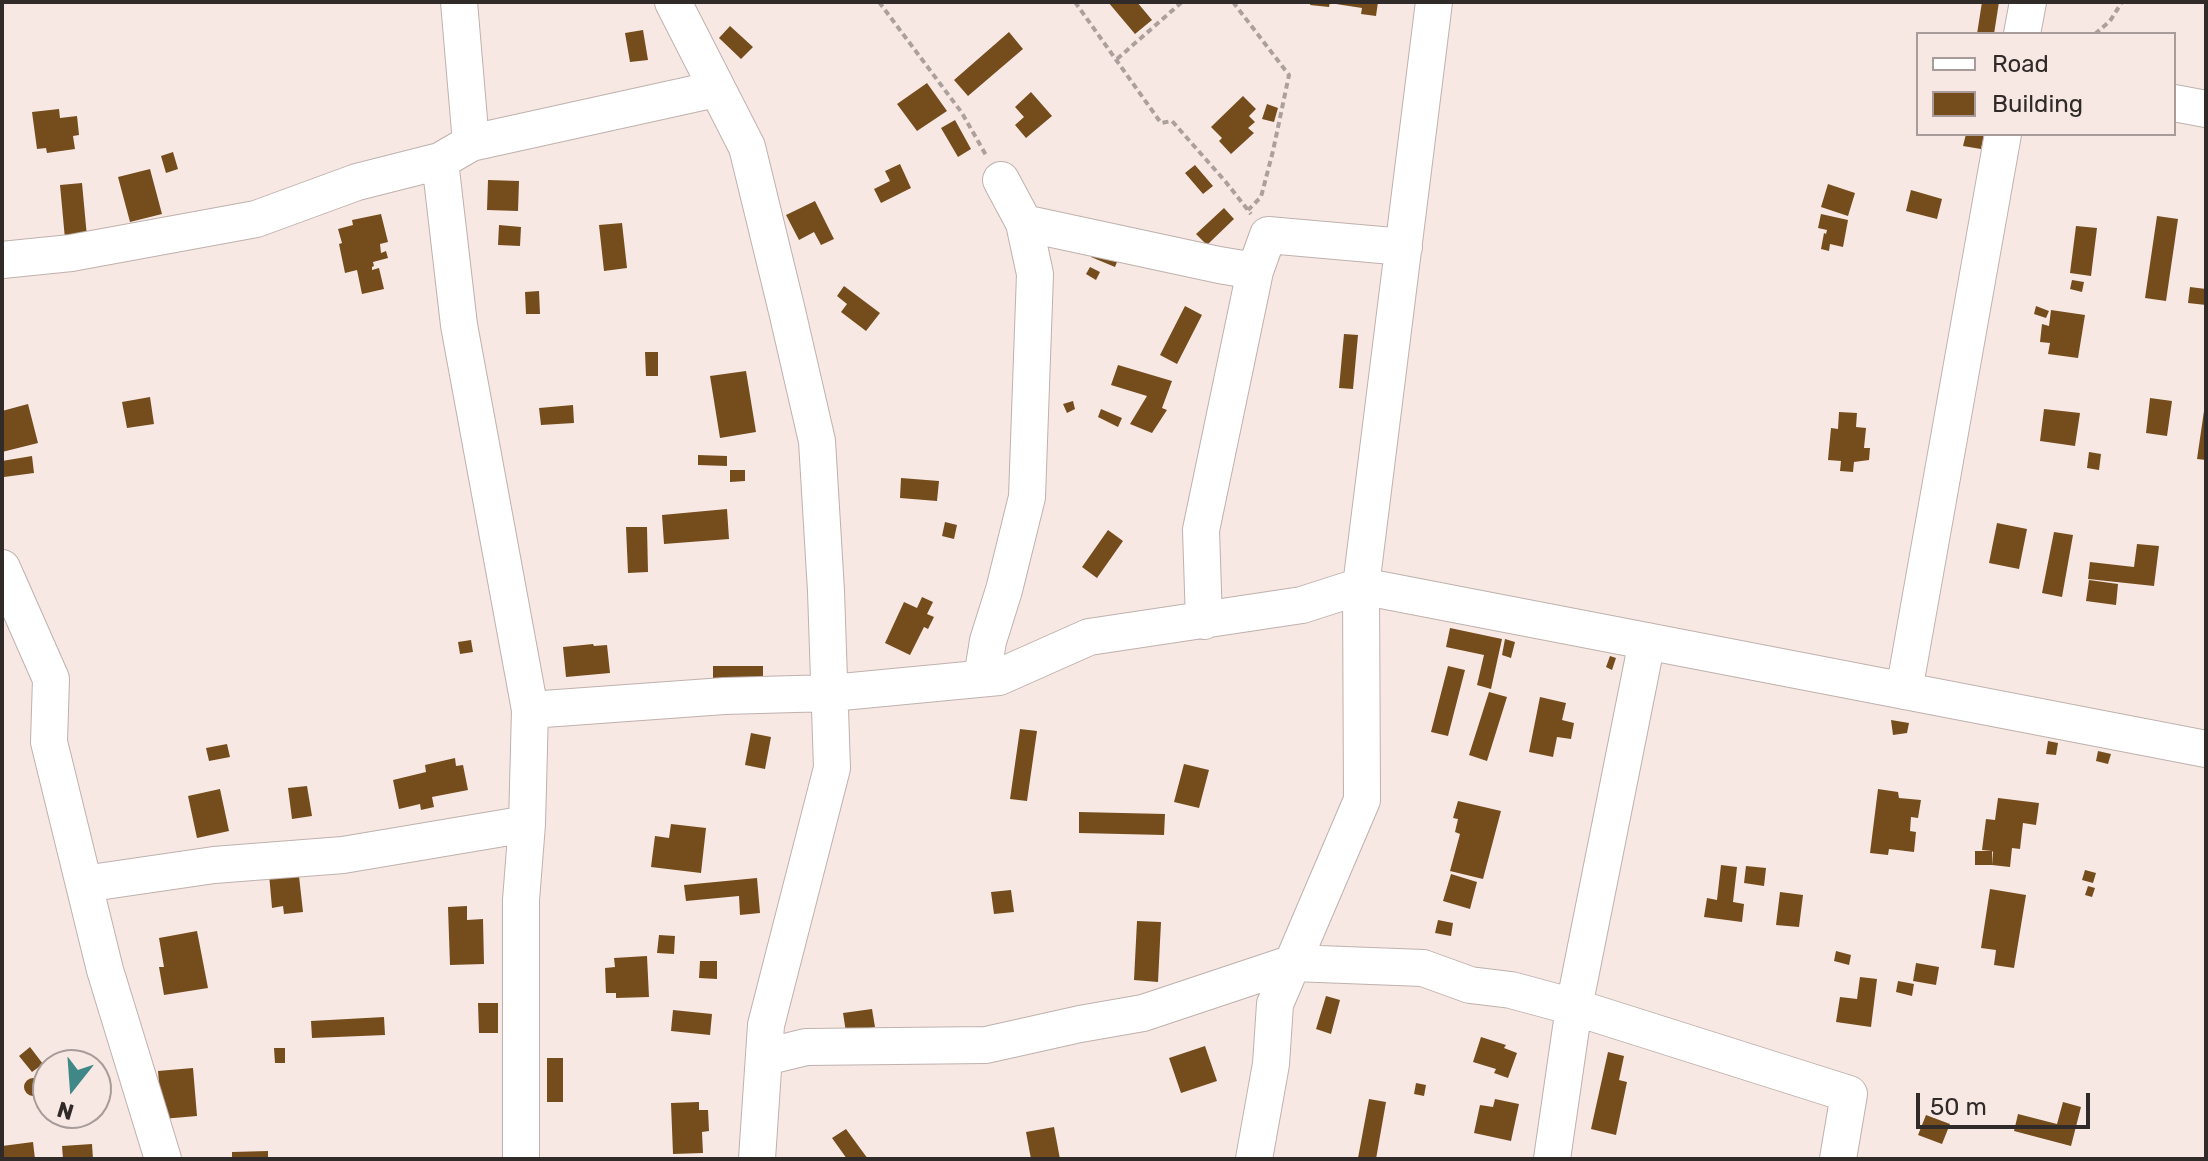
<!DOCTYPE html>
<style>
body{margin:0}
#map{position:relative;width:2208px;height:1161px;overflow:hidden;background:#f7e8e4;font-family:Rubik,sans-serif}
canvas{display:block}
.frame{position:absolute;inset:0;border:4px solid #302a29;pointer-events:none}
.legend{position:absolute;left:1916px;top:32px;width:260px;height:104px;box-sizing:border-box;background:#f7e8e4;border:2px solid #a79c99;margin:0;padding:10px 14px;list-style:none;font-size:24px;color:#302a29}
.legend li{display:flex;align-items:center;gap:16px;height:40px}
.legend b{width:40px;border:2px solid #a79c99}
.north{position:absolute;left:32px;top:1049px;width:80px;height:80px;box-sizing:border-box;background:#f7e8e4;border:2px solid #a79c99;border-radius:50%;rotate:197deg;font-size:22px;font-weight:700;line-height:32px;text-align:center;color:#302a29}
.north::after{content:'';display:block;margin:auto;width:28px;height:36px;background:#408887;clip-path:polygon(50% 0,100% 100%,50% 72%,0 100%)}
.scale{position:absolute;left:1916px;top:1093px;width:174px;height:36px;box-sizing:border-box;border:4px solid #302a29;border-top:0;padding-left:10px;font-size:24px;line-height:28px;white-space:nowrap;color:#302a29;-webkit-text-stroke:6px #f7e8e4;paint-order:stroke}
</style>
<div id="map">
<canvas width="2208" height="1161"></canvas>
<div class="frame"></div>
<ul class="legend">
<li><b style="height:10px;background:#fff"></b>Road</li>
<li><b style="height:22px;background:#754d1d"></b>Building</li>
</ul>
<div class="north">N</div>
<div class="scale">50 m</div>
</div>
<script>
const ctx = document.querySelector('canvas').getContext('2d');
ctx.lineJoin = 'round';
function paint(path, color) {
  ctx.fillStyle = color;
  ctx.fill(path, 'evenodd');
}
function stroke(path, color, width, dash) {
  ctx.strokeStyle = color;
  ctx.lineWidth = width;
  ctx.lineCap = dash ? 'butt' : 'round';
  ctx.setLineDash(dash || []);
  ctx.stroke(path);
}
paint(new Path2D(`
 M1108,2H1137L1152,20L1135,34Z
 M1311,2H1330L1329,7L1310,5Z
 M1336,2H1378L1376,16L1361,14L1362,8L1336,4Z
 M1982,2H1999L1994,34H1977Z
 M730,26L753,47L741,59L719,38Z
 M643,30L648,60L630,62L625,33Z
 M1009,32L1023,49L968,96L954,80Z
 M927,83L947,111L917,131L897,104Z
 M1031,92L1052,116L1026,138L1015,125L1024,117L1015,107Z
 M1243,96L1256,109L1249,116L1255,122L1248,128L1254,133L1231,154L1219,141L1222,138L1211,127Z
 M1267,104L1278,108L1274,122L1262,119Z
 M59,109L60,118L77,116L79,135L73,136L75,149L47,153L46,148L37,149L32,112Z
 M955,120L971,149L958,157L941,128Z
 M1966,134H1984L1981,149L1963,146Z
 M173,152L178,169L166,173L161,156Z
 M900,164L911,188L881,203L874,189L890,181L885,171Z
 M1195,165L1213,186L1203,194L1185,173Z
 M150,169L162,214L130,222L118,177Z
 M488,180L519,181L518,211L487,210Z
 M82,183L87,237L65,239L60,185Z
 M1828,184L1855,193L1848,216L1821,207Z
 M1911,190L1942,199L1937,219L1906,211Z
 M815,201L834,239L821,245L814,232L799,240L786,215Z
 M1224,208L1234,219L1207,245L1196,234Z
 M381,214L388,242L380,244L381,253L386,251L388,258L373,262L374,266L372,267V270L379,268L384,289L362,294L357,270L345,273L339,244L342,243L338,229L353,225L352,220Z
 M1821,214L1848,220L1843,247L1830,244L1829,251L1821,249L1824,233L1826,234L1827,230L1818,228Z
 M2157,216L2178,219L2166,301L2145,298Z
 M622,223L627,268L604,271L599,225Z
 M499,225L521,227L520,246L498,245Z
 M2076,226L2097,228L2091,276L2070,273Z
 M1095,248L1119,257L1115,267L1091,257Z
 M1090,267L1100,272L1096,280L1086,274Z
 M2072,280L2084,282L2082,292L2070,289Z
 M844,286L880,313L866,331L841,312L847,304L837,296Z
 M2190,287L2206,289V305L2188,303Z
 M539,291L540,314H526L525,292Z
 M1185,306L1202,315L1177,364L1160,355Z
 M2036,306L2049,311L2046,318L2034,314Z
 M2051,310L2085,315L2078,358L2048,354L2050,343L2040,342L2042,324L2049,326Z
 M1344,334L1358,335L1353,389L1339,388Z
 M645,352H658V376H646Z
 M1118,365L1172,381L1162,408L1167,410L1152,433L1130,424L1147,396L1111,385Z
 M746,371L756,432L720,438L710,376Z
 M150,397L154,424L127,428L122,402Z
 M2150,398L2172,401L2167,436L2146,433Z
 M1073,401L1075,409L1067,413L1063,404Z
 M28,404L38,443L2,452V411Z
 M573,405L574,423L541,425L539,408Z
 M1101,409L1122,418L1118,427L1098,417Z
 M2044,409L2080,413L2075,446L2040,441Z
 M2204,411L2206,412V460L2197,459Z
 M1839,412L1857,413L1856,427L1866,428L1864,448H1870L1869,460L1854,462L1853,472L1840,471L1841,461L1828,460L1831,428L1838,429Z
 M2089,452L2101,454L2099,470L2087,468Z
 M698,455L727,456V466L698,465Z
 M32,456L34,473L4,477L2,461Z
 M730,470H745V481L730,482Z
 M901,478L939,481L937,501L900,498Z
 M727,509L729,539L664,544L662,515Z
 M945,522L957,525L954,539L942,536Z
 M1997,523L2027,529L2019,569L1989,563Z
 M626,527H647L648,572L628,573Z
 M1108,530L1123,541L1097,578L1082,567Z
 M2054,532L2073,535L2062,597L2042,593Z
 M2137,544L2159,546L2154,586L2088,579L2090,562L2134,567Z
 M2089,580L2118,584L2116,605L2086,601Z
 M922,597L933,602L927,614L934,617L928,629L924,627L910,655L885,643L904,602L917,608Z
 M1450,628L1502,639L1491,689L1477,685L1484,655L1446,647Z
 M1505,639L1515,642L1511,658L1502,655Z
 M471,640L473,652L460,654L458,642Z
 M593,644L594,646L607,645L610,673L566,677L563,647Z
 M1610,656L1616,658L1612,670L1606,667Z
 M713,666H763V686H713Z
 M1448,666L1465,670L1448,736L1431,732Z
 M1489,692L1507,697L1487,761L1469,755Z
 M1540,697L1566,703L1562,720L1574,723L1571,739L1557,737L1553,757L1529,752Z
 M1891,720L1909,723L1907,733L1893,735Z
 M1020,729L1037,731L1027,801L1010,799Z
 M751,733L771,737L765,769L745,765Z
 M2048,741L2058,743L2056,755L2046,754Z
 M227,744L230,757L209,761L206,748Z
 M2098,751L2111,754L2108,764L2096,761Z
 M455,758L456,766L463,765L468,790L432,797L434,807L421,810L420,804L399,809L393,780L426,772L425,765Z
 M1184,764L1209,770L1199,808L1174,802Z
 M307,786L312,816L292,819L288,788Z
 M220,789L229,831L197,838L188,796Z
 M1878,789L1898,792L1899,798L1921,800L1918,818L1911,817L1910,831L1916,832L1914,852L1889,849L1888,855L1870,853Z
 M1998,798L2039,803L2036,825L2023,823L2020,849L2012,848L2010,867L1992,865L1993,852L1992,851V865H1975V851H1992L1982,850L1986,819L1995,820Z
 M1458,801L1501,811L1483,879L1450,871L1460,834L1455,832L1458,819L1453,818Z
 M1079,812L1165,814L1164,835L1079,833Z
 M671,824L706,828L701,873L651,867L655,836L669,838Z
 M1721,865L1737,867L1733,902L1744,904L1742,922L1704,917L1707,898L1717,900Z
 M1746,866L1766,868L1764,886L1744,883Z
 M2085,870L2096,873L2093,883L2082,880Z
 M269,874L299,876L303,912L284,914L283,906L272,908Z
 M1451,874L1477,882L1470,909L1443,901Z
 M757,878L760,913L740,915L739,896L686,901L684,885Z
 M2088,886L2095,888L2092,897L2085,895Z
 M1990,889L2026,895L2014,968L1994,965L1996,950L1981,948Z
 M1011,890L1014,912L994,914L991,892Z
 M1780,892L1803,895L1799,927L1776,925Z
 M467,906V920L483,919L484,964L450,965L448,907Z
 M1438,920L1453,923L1451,936L1435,933Z
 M1137,921L1161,922L1158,982L1134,980Z
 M197,931L208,988L164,995L159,967H164L159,938Z
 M659,935L675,936L674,954L657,953Z
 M1836,951L1851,955L1849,965L1834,961Z
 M647,956L649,997L616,998V993H606L605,968L615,967L614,958Z
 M700,961H717V979L699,978Z
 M1916,963L1939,967L1936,985L1913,981Z
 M1860,977L1877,979L1871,1027L1836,1022L1840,997L1857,999Z
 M1898,981L1914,984L1912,996L1896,992Z
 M1326,996L1340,1000L1331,1034L1316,1029Z
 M478,1003H498V1033H479Z
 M872,1009L875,1027L846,1032L843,1013Z
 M673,1010L712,1014L710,1035L671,1031Z
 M384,1017L385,1035L312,1038L311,1021Z
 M1481,1037L1506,1045L1504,1048L1517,1053L1508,1078L1494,1073L1496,1069L1473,1062Z
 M1205,1046L1217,1081L1181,1093L1169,1058Z
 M30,1047L43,1064L32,1072L19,1056Z
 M274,1048H285V1063H275Z
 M1608,1052L1624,1056L1619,1080L1627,1082L1616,1135L1591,1129Z
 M547,1058H563V1102H547Z
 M193,1068L197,1116L162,1119L158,1071Z
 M24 1087a9 9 0 1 1 18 0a9 9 0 1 1-18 0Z
 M1416,1083L1426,1085L1424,1096L1414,1094Z
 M1369,1099L1386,1102L1376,1159L1358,1158Z
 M1495,1099L1519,1104L1511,1141L1474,1133L1480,1105L1493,1107Z
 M699,1102V1110H708L709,1131L702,1132L703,1153L673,1154L671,1103Z
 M2063,1102L2081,1107L2071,1146L2014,1131L2018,1114L2057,1124Z
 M1926,1115L1950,1124L1942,1144L1918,1135Z
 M1054,1127L1060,1159H1031L1026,1132Z
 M846,1129L868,1159H847L832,1138Z
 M33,1142L35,1159H2V1146Z
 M92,1144L93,1159H63L62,1146Z
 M268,1151V1159H232V1152Z`), '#754d1d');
const minor = new Path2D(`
 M459,2L471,143
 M673,2L747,147L787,311L817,441L826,591L832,768L766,1025L757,1159
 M2022,34L2028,2
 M2174,103L2206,109
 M440,161L459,325L530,710L527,824L521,900V1159
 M1024,223L1219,265L1255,271L1268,235L1404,247
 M2,260L71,253L256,219L357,182L440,161L471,143L716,89
 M2,568L51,679L49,742L105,970L163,1159
 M1204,621L1201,530L1255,271
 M982,678L988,641L1004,590L1027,497L1035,274L1024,223L1001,180
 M1904,691L2003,134
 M530,710L724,696L831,693L999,677L1089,637L1302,605L1361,586L2206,749
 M84,884L214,865L343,855L527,824
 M765,1057L806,1047L986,1045L1080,1024L1143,1013L1293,963L1423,968L1470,985L1511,990L1574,1007L1849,1094L1838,1159
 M1254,1159L1271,1064L1275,1004L1362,800L1361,586L1434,2
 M1552,1159L1574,1007L1647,641`);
stroke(minor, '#bfb1ad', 38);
stroke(new Path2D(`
 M879,2L962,113L987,157
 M1075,2L1161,123L1172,121L1225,181L1251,214
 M1233,2L1289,75L1273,151L1261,197L1248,210
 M2095,34L2110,21L2122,2
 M1117,59L1182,2`), '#aca09d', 4, [6, 4]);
stroke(minor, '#fff', 36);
</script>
